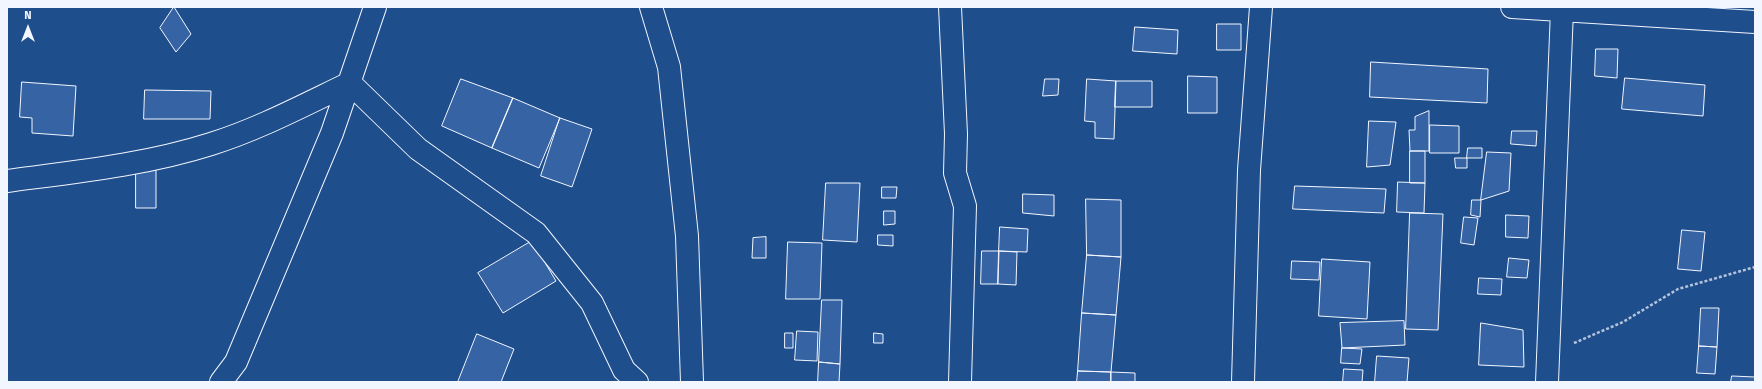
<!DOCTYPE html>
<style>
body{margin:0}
#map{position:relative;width:1762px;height:389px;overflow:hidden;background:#1f4e8c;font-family:"Fira Sans",sans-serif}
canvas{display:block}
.frame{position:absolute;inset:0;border:8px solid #f2f6ff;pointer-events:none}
.north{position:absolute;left:8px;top:8px;width:40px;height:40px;-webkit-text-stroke:3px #1f4e8c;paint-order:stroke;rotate:0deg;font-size:11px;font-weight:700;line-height:16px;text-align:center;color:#f2f6ff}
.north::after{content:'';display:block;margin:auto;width:14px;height:18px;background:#f2f6ff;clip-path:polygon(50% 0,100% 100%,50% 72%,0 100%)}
</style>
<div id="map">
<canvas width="1762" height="389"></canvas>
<div class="frame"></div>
<div class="north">N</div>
</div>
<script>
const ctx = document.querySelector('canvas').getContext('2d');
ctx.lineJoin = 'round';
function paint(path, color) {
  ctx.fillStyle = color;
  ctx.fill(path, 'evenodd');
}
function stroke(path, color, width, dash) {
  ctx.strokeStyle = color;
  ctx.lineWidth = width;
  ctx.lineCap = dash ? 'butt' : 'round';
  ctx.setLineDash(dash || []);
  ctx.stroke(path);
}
const building = new Path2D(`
 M174,7L191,34L176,52L160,28Z
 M1217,24H1241V50H1217Z
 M1135,27L1178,30L1177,54L1133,51Z
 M1596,49H1618L1617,78L1595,76Z
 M1371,62L1488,69L1487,103L1370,97Z
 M1188,76L1217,77V113H1188Z
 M1625,78L1705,85L1703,116L1622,109Z
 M461,79L513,98L492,148L442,126Z
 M1045,79H1059L1058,95L1043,96Z
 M1087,79L1116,81L1114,139L1095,138V122L1085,121Z
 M1116,81H1152V107H1115Z
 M22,82L76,86L73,136L32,133V118L20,117Z
 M145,90L211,91L210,119H144Z
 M513,98L560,118L539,168L492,148Z
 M1429,111V151H1410L1409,130H1415V117Z
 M560,118L592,129L572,187L541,176Z
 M1369,121L1396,122L1390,165L1367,167Z
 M1430,125L1459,126V153H1430Z
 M1512,131H1537L1536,146L1511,144Z
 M1468,148H1482V158H1467Z
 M1410,151H1425V183H1410Z
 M1487,152L1511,153L1509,191L1481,200Z
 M1455,158H1467V168H1456Z
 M136,169H156V208H136Z
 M1398,182L1425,183L1424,213L1397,212Z
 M826,183H860L857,242L823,240Z
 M1295,186L1386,189L1384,213L1293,209Z
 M882,187H897L896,198H882Z
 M1023,194L1054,195V216L1023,213Z
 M1086,199L1121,200V257L1087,255Z
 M1472,200H1481L1480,217L1471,215Z
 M884,211H895V224L884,225Z
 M1410,213L1443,214L1438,330L1406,329Z
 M1506,215L1529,216L1528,238L1506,237Z
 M1464,217L1478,218L1474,245L1461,243Z
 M1000,227L1028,229L1027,252L999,251Z
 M1682,230L1705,232L1701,271L1678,269Z
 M878,235H893V246L878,245Z
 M766,237V258H752L753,238Z
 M532,241L556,281L503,313L478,273Z
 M788,242L822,243L820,299H786Z
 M982,251H999L998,284H981Z
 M999,251L1017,252L1016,285L998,284Z
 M1087,255L1121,257L1116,315L1082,313Z
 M1509,258L1529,260L1527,278L1507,277Z
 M1322,259L1370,262L1367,319L1319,316Z
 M1292,261L1320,262L1319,280L1291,279Z
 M1479,278L1502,279L1501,295L1478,294Z
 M822,300H842L840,364L819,362Z
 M1701,308H1719L1717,347L1699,346Z
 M1082,313L1116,315L1111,372L1078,371Z
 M1404,321L1405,345L1342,348L1340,323Z
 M1481,323L1523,330L1524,367L1479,365Z
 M797,331L818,332L817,361L795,360Z
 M785,333H793V348H785Z
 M874,333L883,334V343H874Z
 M477,334L514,349L501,382H458Z
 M1699,346L1717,347L1715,374L1697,373Z
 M1342,348L1362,349L1360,364L1341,363Z
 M1377,356L1409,358L1407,382H1375Z
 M819,362L840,364L839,382H818Z
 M1344,369L1363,370L1362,382H1343Z
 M1078,371L1111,372V382H1077Z
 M1111,372L1135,373V382H1111Z
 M1732,376L1755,377V382H1731Z`);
paint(building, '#3563a3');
stroke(building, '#f2f6ff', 1);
const minor = new Path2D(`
 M651,7L669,67L687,236L692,382
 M950,7L956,134L955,173L965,206L960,382
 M1512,7L1755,22
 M7,181C75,172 145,165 211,144C259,129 304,105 350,83L418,149L536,233L592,303L624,370L637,382
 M221,382L236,362L332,133L375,7
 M1243,382L1249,170L1261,7
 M1547,382L1562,10`);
stroke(minor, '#f2f6ff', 24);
stroke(new Path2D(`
 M1574,343L1623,322L1678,289L1755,267`), '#b3c4dc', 2.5, [3, 2]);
stroke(minor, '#1f4e8c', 22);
</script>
